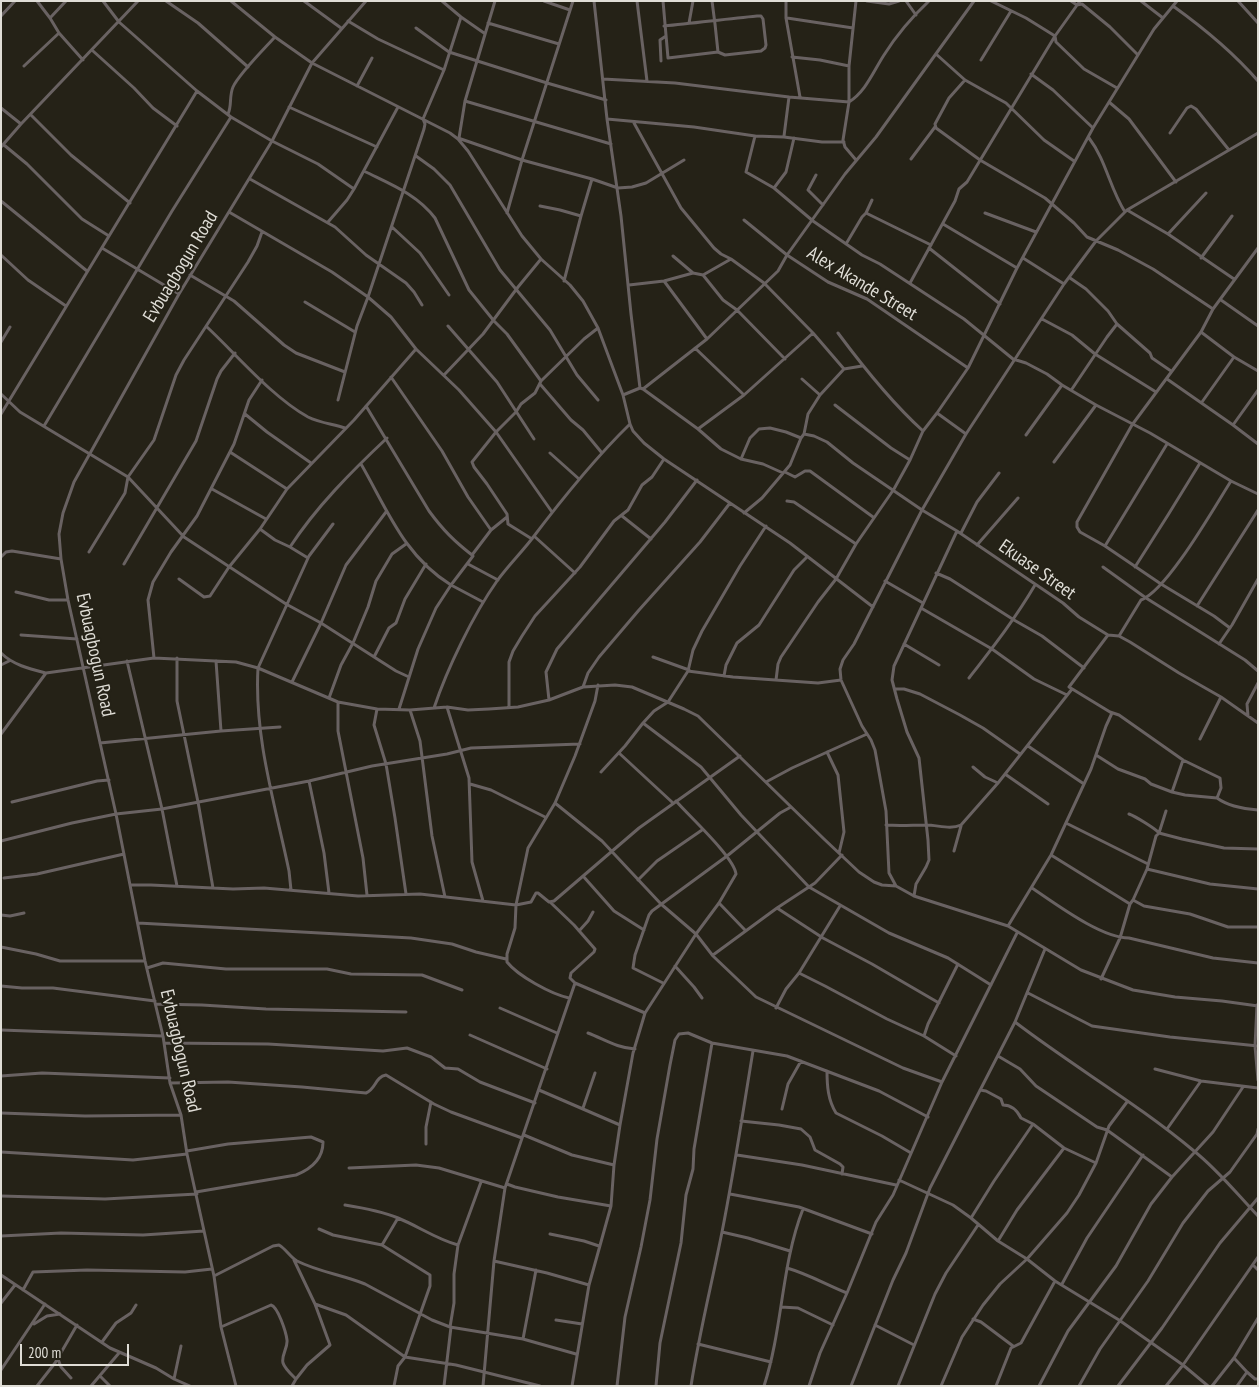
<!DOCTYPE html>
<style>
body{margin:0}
#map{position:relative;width:1259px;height:1387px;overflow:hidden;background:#252217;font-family:"PT Sans Narrow",sans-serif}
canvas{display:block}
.frame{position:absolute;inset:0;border:2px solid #dfddd6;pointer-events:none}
.scale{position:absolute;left:20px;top:1344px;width:109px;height:22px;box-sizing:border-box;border:2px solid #dfddd6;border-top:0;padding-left:6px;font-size:15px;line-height:18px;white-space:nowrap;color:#dfddd6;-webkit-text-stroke:4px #252217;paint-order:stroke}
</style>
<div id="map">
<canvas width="1259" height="1387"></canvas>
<div class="frame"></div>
<div class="scale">200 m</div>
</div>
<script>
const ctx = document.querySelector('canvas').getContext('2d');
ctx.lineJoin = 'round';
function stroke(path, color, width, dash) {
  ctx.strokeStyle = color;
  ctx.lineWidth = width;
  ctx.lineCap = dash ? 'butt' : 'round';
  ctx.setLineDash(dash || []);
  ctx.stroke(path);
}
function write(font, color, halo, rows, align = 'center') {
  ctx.font = font + ' "PT Sans Narrow",sans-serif';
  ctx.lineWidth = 4;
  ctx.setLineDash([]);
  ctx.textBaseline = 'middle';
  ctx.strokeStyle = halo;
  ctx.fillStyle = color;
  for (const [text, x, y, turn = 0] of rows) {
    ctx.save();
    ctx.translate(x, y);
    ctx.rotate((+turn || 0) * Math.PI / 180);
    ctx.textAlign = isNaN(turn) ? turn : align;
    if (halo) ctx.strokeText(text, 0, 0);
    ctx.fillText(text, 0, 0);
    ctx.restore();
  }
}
stroke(new Path2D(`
 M37,1L50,18
 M66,1L50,18L59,33L83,60
 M103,1L119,22L197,91L231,117L272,141L318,164L354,189
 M166,1L198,23L248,67
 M231,1L275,37L312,63L450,133L458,139L468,151L522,236L541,259L570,285L583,301L598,328L623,395L630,424L633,431L644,443L664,459L790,543L873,607
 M304,1L341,28
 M442,1L461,17L484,33
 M544,1L570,10
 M594,1L607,119L621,216L631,314L640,388L623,395
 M637,1L647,81
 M663,1L668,58L718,52
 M786,1V18L800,97
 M867,1L889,4L899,1
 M906,1L916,15
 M991,1L1026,18L1055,36L1056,42L1084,69L1117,88
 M1071,1L1077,5L1082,4L1110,27L1138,55
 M1141,1L1163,18
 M1238,1L1258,23
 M1173,6C1205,29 1232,51 1258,81
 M1,16L15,1
 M787,18L853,28
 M348,21L378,39L444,70
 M488,23L559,44
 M689,23L693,1
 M664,26C695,23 726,19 757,16H761L763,19L766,45L765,48L761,51L725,55L718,52L715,24L712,1
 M416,28L449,52L547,83L606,100
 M93,51L134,88L153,108L177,126
 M936,54L965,80L1006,103L1044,140L1074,161
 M792,57L820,60L849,66
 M981,60L1011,11
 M661,61L660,40L666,36
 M24,66L59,33
 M1031,74L1053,90L1093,128
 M603,79L675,83L789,97L849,102C866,91 873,72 884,55C896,36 912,17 929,1
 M965,80L949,98L935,124L936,128L980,160L1045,198L1074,223L1087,237L1118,250L1153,269L1213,309
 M357,86L372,58
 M465,101L611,144
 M1109,102L1129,119L1176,182
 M289,107L377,147
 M1,108L21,124
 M228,114C232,106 229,96 233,87C239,74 264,49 275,37
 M31,115L71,155L130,203
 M607,119L694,127L755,136L784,137L822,142H844
 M634,123L681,208L714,248L721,254L731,259L764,283L813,333L844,369
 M1170,133L1187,108L1191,106L1196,109L1229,150
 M755,136L746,172L774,188L813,221L862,255L880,264L964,319L1013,359L1026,363L1047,374L1062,385L1096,405L1150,433L1231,481L1258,494
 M784,136L789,97
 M458,138L522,160L592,179L618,188L632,187L646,183L684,160
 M459,138L465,101L495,1
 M1089,138C1106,160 1110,189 1125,212
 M4,145L27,164L82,219L109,236
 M1,147L21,124L138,1
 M416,156L434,169L450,185L500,270L550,330L577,375L598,400
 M911,159L935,127
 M856,160L845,147L843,140L849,102V66L856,1
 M364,171C390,184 417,194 435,218L469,290L494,321L507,334L541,381
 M816,175L808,190L823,205
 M250,179L335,227L366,255L406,283L414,292L422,305
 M774,188L786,172L794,138
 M1,201L87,271
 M540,206L560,210L581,216
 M1127,210L1168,234L1234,279
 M229,212L332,272L368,297L391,317L416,349L459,390L496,432L552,512
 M507,213L522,160L573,1
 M866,213L872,200
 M985,213L1036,232
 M744,220L787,255L828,282L867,299L968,368
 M328,222L347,200L354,189L398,107
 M943,224L1017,268
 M392,227L420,253L449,295
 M1168,234L1206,193
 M846,244L862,217L866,213L931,245
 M102,248L179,294
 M929,248L1000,304
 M1,255L28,280L66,306
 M673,256L693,273
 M1023,258L1064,284
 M1201,258L1232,216
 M190,275L234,301L284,345L296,353L345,372
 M703,275L723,300L737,310L785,359
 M1070,278L1086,289L1108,311L1117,324L1150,353L1152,358L1171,371
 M564,281L581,216L592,179
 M664,281L707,339
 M910,283L955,201L959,189L967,182L1055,36L1080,1
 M629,285L664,281L693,273L703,275L731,259
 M1221,300L1258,326
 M305,302L355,332
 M1042,319L1072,335L1095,354L1156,392
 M448,326L497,382L534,439
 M207,327C237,355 272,397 308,417C320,423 333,424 345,428
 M1201,332L1234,357L1258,371
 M838,333C864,368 891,402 923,431
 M1,342L10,327
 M695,348L744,395
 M444,375L483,334L518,287L541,259
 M391,377L442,451L468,497L491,530
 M802,379L820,395
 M1167,379L1233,425L1258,444
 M540,384L571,420L583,430L602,453
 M640,388L643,389L707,339L778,271L787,255L845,174L876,137L974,1
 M643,389L698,429L721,449L741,459L763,464L783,473
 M1072,389L1107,337L1117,324
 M1,394L20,412L128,477L184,537L286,604L321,623L396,671L409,677
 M338,400L357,326L368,297L424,129L425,124L423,119L444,70L461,17
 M1202,402L1234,357
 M835,405L891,448L910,460
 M366,406L429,511C443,530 454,541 472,555
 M1,414L197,91
 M245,414L267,432L311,463
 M1233,425L1258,390
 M44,426L172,211L231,117
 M698,429L744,395L813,333
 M804,434L814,436L827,442L853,463L922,510L957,531L1063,603L1079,617L1108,635L1119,636L1130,642L1179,673L1221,697L1258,723
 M966,434L937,413L968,368L1017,268L1093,128L1154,29L1177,1
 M1026,435L1062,385
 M230,452L287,489
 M550,453L579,479
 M741,459L750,438L759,429L770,428L786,432L801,438
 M1054,462L1096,405
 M361,464C387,509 404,556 451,585L473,556L472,555L491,530L507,517
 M785,472L795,477L805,471H810L873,517
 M212,489L266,519
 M787,501L794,502L856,544
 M744,513L762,498L790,465L801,438L804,434L808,414L820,395L844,369L862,366
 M622,516L651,539
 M260,529L275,540L290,547C316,507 352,471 387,438
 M961,533L977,502L999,473
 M534,536L575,573
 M532,539L508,524L507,514L487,484L474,467L472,462L496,432L516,412L521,404L535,393L541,381L584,339L598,328
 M977,545L1018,498
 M1105,546L1167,444
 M290,547L308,558
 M89,552L125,493L128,477L154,440L176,375L184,360L248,262L257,246L262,232
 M1,557L6,552L12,551L61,559
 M124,564L196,441L217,379L221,371L235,353
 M468,564L498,580
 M1103,567L1146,598L1245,660L1258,671
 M1135,567L1168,515L1200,463
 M936,573L950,579L1014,620L1042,636L1084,668
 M179,579L204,597L210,596L229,567L260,529L287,489L354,420L416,349
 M885,581L923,603
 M16,592L49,600H68
 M1197,606L1258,510
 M921,608L992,649L1034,679L1067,695
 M1230,628L1214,616L1161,584L1105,546L1080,532L1077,527V522L1132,425L1201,332L1213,309L1258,248
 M21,635L77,639
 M1108,635L1069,687L1110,712L1119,715L1183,760L1220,778L1221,788L1217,798C1228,806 1245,809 1258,810
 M1119,636L1141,600C1167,591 1215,506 1231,481
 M904,644L939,665
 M1219,644L1232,625L1258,579
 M1,653C13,665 30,669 46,673L154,658L236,662L258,668L338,702L377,709L410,710L447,707L468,710L489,709L518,707L549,700L583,687L615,685L632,687L684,709L698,716L824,839L859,872L874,882L882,885L896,886L914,896L1008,926L1081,970L1133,990L1175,997L1222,1001L1258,1006
 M374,657L389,628L396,623L405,599L426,564
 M653,657L689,670
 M154,658L148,600L153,582L171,552L197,516L234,444L249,400L262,380
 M177,658V701L198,802L213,888
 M127,661L162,809L177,886
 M216,661L221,731
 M1,665L9,661
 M688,671L693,650L702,631L740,566L766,526
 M724,676L726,665L737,643L759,625L794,570L807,557
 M969,678C993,647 1015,619 1035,585
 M776,680L778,664L781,657L818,602L836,579L856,544L894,489L910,460L923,431L937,413
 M292,682L321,623L346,565L386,512
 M583,687L588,673L599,657L639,610L700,542L730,503
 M895,689H904L920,694L960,715L983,728L1020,754
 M329,698L341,665L353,643L368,607L376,581L392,554L406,544
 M549,700L546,672L557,649L665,522L697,480
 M338,702V731L363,858L367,895
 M447,707L469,778L472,862L483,901
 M509,707V662L513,651L522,636L535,616L580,567L614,521L628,510L642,485L652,477L664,459
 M434,708C447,669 473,615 497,581C507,567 520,554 531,540C562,499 593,460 630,424
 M377,709L374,725L386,764L395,818L406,894
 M399,709L418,649L436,608L451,585L483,602
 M410,710L420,741L432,836L445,897
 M1248,716L1247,704L1258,683
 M643,723L701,767L741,815L809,887L889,933L948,958L991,985
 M1,734L46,673
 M1200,739L1221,697
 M100,743L221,731L280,727
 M1028,746L1084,784
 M827,752L838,775L844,832L839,853
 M619,753L673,803
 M1096,755L1118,769L1145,779L1151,784L1172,792
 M1183,760L1172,792L1185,795L1217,798
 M973,767L985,777L998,783
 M601,772L625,746L643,723L654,711L668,702L688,671L733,677L818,683L841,680
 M1005,774L1048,804
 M309,781L324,853L329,893
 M766,782L792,768L867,734
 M470,784L491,790L545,817
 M12,802L97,781L109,780
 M555,803L602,841L661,904L696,934L713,956L756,997L903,1068L942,1082
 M1129,814C1135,816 1156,829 1159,833L1166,811
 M1066,823L1148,864
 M886,825C900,826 913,825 926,825C938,825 950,830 961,825L998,783L1072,689
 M1,841L72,823L116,814L162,809L309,781L372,766L447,754L471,748L580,744
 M1258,849L1224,848L1182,839L1159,833L1156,836L1147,869L1133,900L1144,906L1190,914L1228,927H1258
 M954,851L961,826
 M1051,855L1130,904
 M1147,869L1210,884L1258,889
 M583,876L614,911L644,930
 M4,878L37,874L124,854
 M638,880L657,861L702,830
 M130,885H151L233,889L264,888L358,896L420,894L516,905L528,848L555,803L575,756L595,701L598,685
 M896,886L889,873L886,811L875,750L871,740L862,726L841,680L840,669L843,660L854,644L922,510L966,434L1064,284L1096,241L1127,210L1258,133
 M1032,888C1056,904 1101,938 1129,938L1213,958L1258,963
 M291,890L289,871C275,804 254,737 258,668L309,556L333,524
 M914,896L916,884L926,867L929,860L928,840L919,758L907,732L897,699L892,680L894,666L957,531
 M550,902L574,925L595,949L594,952L571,973L570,978L575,983
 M719,903L745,930
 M777,908L823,938L872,964L939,1003
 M1,915L10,916L24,913
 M138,923L411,938L452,944L476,952L506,959
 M1008,926L1051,855L1091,769L1106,726L1112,713
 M579,931L588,921L593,912
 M1,947L36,954L60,961H145
 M713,955L777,908L815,883L842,855
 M675,966L694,987L702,998
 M147,968L163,963L226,969H327L351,974L422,975L462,990
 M799,973L825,986L887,1019L924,1036L956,1056
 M1101,979L1120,938L1130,904L1133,900
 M663,983L633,968L635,955L649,915L652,911L727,856L780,813L791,807
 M1,986L22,988H53L155,1001
 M1028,993L1092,1026L1170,1037L1258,1046
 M569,998C551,994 518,976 507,962V954L515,928L516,905L531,902L536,893H538L549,902L554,901L639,828L740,756
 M156,1004L202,1005L266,1009L406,1012
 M1257,1005L1255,1046L1258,1080
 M500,1008L557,1033
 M776,1008L786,989L799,973L840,906
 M1015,1022C1074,1067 1138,1104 1194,1151C1218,1170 1237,1194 1258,1216
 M1,1030L163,1036
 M588,1033C604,1039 617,1048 635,1049
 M470,1035L547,1069
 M924,1036L928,1024L958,964
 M164,1043L268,1044L383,1051L407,1048L431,1057L445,1068L458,1069L480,1082L535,1103
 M998,1056L1020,1069L1036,1086L1097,1127L1107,1130L1172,1177
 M1155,1069L1201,1081L1258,1088
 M827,1071C827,1086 828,1100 836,1113L882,1136L911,1153
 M1,1076L42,1073L170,1078
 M170,1083L228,1082L302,1087L366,1093C376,1089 375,1077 386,1075L434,1104L451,1112L522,1138
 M539,1090L620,1125
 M980,1090L986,1091L1001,1099L1003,1105C1012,1105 1017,1110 1021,1118L1033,1124L1064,1148L1096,1163
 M583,1108L595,1073
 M782,1109L788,1084L801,1061
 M1,1113L85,1116L181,1115
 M741,1121L779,1125L801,1129L810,1137L815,1150L840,1164L843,1167L842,1174
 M1167,1129L1201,1081
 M524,1135L572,1155L614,1165
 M426,1144V1127L431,1102
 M187,1151L228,1144L311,1137L323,1142C323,1159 311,1169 296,1175L196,1192
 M1,1152L133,1160L187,1154
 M737,1155L802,1165L896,1185
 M349,1168L416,1165L439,1168L505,1188
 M899,1180L953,1205L971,1218L998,1241L1027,1259L1055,1281L1119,1320L1183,1365L1208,1386
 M507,1184L515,1187L558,1197L611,1206
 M730,1194L799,1207L872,1234
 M1,1196L105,1199L197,1194
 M345,1205C364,1208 381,1211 398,1218C418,1226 436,1239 458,1245
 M971,1218L994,1181L1033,1124
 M319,1229L333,1235L382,1245L430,1275V1286L405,1357L398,1366L394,1386
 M722,1232L748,1238L790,1251
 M550,1234L584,1241L599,1246
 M1,1236L61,1233L143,1235L204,1231
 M998,1241L1017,1210L1064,1148
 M382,1245L398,1218
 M294,1260L315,1304L346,1315L405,1357L456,1365L540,1386
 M494,1261L547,1273L589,1285
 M1253,1265L1258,1270
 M787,1268C808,1274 827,1285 847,1293
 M1,1275L110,1348L156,1368L174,1379L190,1386
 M214,1276L273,1246L279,1245C286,1249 290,1257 297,1261C319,1272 343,1275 365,1284L432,1320L450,1327L523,1339L576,1354
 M1062,1284L1087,1238L1143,1155
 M23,1290L33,1272L87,1270L185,1272L212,1269
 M1,1303L15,1285
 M781,1307L798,1308L833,1325
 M973,1319L981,1322L1013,1346
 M556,1320L582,1324
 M34,1324L47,1316L60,1314
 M875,1325L914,1345
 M221,1327L271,1305C278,1307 286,1332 287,1340C288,1348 281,1355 283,1363C285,1369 292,1375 296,1379L292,1386
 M450,1327L454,1303V1274L458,1245L481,1182
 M523,1339L536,1270
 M102,1342L116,1323L131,1313L136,1305
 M698,1344L771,1362
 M1234,1358L1247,1372
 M58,1359L61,1367L71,1378
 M1,1370L45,1304
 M100,1376L110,1386
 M174,1379L181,1346
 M296,1379L307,1365L330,1345L315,1304
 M37,1386L55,1363L77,1325
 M91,1386L119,1353
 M236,1386L221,1327L214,1276L187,1154L181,1115L170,1083L163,1036L145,961L116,814L68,600L61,559L59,534L63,513L74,482L179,294L272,141L312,63L366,1
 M444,1386L451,1327
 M483,1386L494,1261L505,1188L575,983L645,1013
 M572,1386L589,1285L611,1206L614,1165L620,1125L633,1053L645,1013L696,934L719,903L736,874C734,857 689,816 676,801
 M617,1386L625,1317L641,1247L650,1200L657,1139L670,1065L675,1040L679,1034L688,1033L712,1043L787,1056L879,1091L928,1117
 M656,1386L660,1343L681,1243L686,1195L693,1169L694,1149L712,1043
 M691,1386C699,1334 712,1283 722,1232C734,1172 743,1111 753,1051
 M764,1386C783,1328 781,1265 803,1209
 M809,1386L820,1353L847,1293L876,1222L893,1195L942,1082L1017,933
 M851,1386L893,1280L906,1253L930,1188L1015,1022L1045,949
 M898,1386L935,1294L946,1273L978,1225
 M941,1386L962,1337L983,1305L1000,1284L1027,1259L1067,1213L1079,1195L1096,1163L1109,1126L1127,1102
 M996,1386L1011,1348L1021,1343L1055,1281
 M1039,1386L1068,1331L1116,1266L1151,1204L1172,1177L1213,1132L1243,1087
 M1079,1386L1100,1349L1148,1281L1183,1223L1208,1191L1230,1172L1257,1134L1258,1129
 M1118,1386L1162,1328L1220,1243L1258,1198
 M1166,1386L1183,1365L1258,1257
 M1212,1386L1234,1358L1258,1318
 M1237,1386L1247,1372L1255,1379H1258`), '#696262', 3);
write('19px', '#dfddd6', '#252217', [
 ["Evbuagbogun Road",181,267,-59],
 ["Alex Akande Street",862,284,31],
 ["Ekuase Street",1037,570,35],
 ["Evbuagbogun Road",95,655,78],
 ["Evbuagbogun Road",180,1051,77]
]);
</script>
